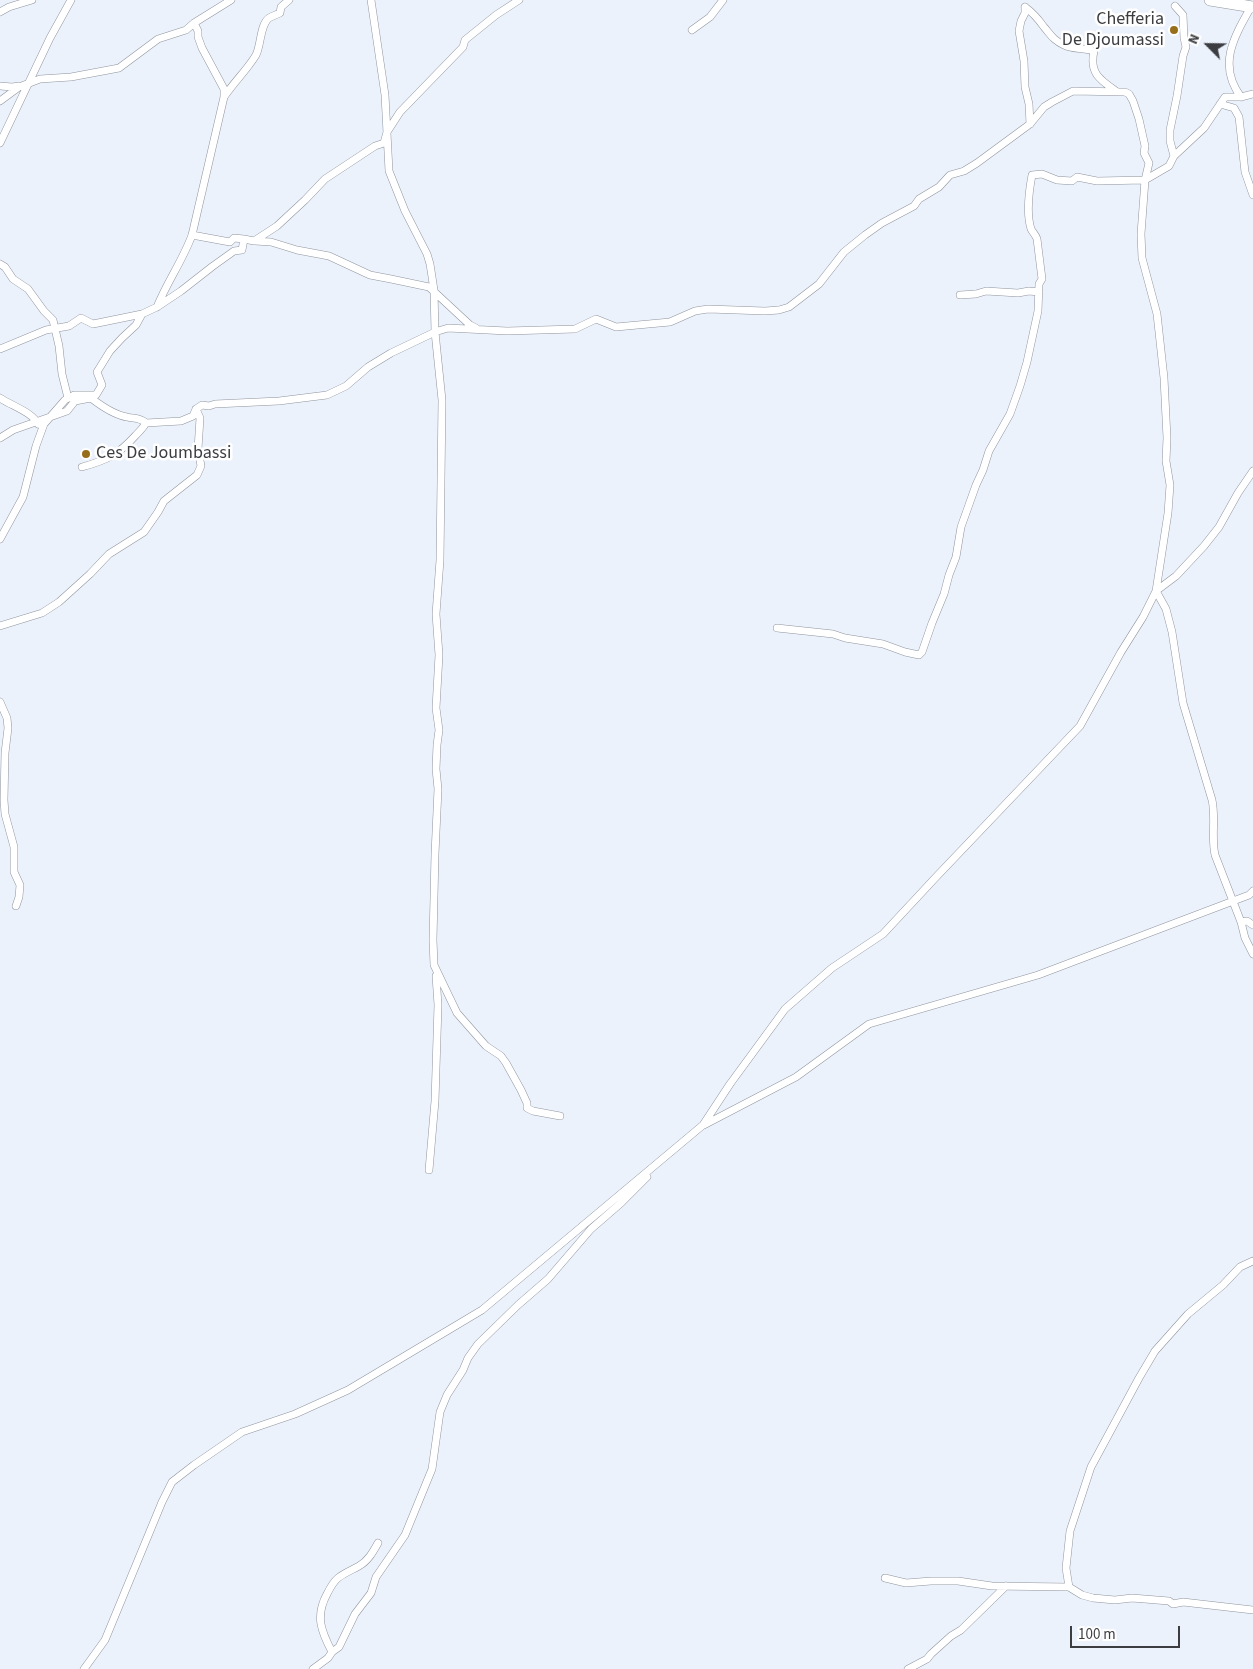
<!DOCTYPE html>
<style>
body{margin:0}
#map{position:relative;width:1253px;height:1669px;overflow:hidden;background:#ecf2fc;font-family:"Source Sans 3",sans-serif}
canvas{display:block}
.north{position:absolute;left:1183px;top:20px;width:50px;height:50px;-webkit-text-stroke:4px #fff;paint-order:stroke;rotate:293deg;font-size:14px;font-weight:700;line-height:20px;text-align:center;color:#3b3d41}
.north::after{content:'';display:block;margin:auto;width:18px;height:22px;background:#3b3d41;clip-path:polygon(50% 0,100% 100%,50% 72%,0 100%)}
.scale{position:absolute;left:1070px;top:1626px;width:110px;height:22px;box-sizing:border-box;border:2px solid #3b3d41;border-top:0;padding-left:6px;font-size:15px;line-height:18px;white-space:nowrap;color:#3b3d41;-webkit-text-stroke:4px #fff;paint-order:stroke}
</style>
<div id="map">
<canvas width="1253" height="1669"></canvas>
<div class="north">N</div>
<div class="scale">100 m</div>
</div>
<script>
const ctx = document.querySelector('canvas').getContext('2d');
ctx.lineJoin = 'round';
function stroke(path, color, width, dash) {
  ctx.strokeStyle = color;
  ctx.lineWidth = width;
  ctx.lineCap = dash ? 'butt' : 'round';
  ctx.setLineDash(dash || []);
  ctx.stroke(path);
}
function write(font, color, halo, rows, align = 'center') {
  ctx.font = font + ' "Source Sans 3",sans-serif';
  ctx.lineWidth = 5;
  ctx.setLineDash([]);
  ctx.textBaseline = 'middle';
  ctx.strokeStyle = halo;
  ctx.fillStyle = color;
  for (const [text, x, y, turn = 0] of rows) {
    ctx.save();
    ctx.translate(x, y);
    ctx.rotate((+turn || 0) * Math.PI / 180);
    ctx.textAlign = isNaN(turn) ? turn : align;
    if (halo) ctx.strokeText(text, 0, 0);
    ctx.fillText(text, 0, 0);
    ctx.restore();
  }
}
const street = new Path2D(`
 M371,0L385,95L389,171L405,211L427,254L430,264L434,290L435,332L442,400L440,560L436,614L439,655L436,708L439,730L437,745L436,769L438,789L435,854L433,940L434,965L457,1013L486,1046L501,1056L506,1063L521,1090L527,1103V1108L533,1111L560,1116
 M1025,7C1032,12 1039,20 1044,27C1051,35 1053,40 1064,45C1073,50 1082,47 1094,51C1089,73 1100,80 1116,91
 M1025,7V13L1021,21L1019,31L1024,61L1025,87L1029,104L1030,124
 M0,12L9,7L32,0
 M692,30L710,17L723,0
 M0,86L12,87L19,86
 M1253,94L1241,97H1225L1204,128L1174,156L1169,166L1145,180L1141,234L1142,258L1157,314L1164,378L1167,438L1166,461L1170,485L1168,513L1156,591L1166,609L1172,632L1183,703L1212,800C1216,818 1211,837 1215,855L1241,922L1245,938L1253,954
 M224,97C234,82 247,70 256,55C261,46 260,24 269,18C272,16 276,15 280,13L281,7L289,0
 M1241,97C1217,65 1234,37 1251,7
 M0,101L19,87L40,79L71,77L119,68L158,39L186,30L194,23L231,0
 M1220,104L1234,108L1239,117L1245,172L1253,195
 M0,143L50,38L71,0
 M1174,156L1170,141V130L1177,96L1183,56L1186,47L1184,38L1183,15L1175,6
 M192,235L230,242L234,238L244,239
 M255,241L271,242L297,250L329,256L370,275L391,279L429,287L470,325L476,328
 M0,264L5,267L13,279L28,289L44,311L53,320L59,346L62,374L68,398
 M960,295L976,294L986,291L1018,293L1029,291L1039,292
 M157,307C167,282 183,260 192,235L224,97V89L202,48L198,37V31L194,23
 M0,349L46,330L69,326L81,318L93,324L142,314
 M0,398C12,406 32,412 38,424
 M0,438L13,430L67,411L75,401L91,398C100,405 115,415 127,417C134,419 139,417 146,423
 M82,467C107,460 118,455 136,435C140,431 143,428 146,423L181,421L193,416L196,409L202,405L209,406L215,404L279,401L327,395L346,386L368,367L391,353L435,332L448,328L507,331L575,329L596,319L616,327L670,322L695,311L708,309L765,311L779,310L789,307L819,284L844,252L865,235L882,223L914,206L919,199L939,187L950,175L964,171L977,163L1030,124L1044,107L1052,102L1073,91L1125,92L1129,94L1133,101L1139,119L1145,146L1144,153L1149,163L1145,180L1097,181L1077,177L1072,181L1057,180L1042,174L1032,175C1029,191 1026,213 1031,229C1033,233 1036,235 1037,239L1042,279L1039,284L1038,311L1027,362L1020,386L1010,414L989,451L983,470L976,485L961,527L956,557L949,575L944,594L932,623L922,652L919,655L905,652L883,644L845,638L833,634L777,628
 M0,539L23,497L36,446L44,424L65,400L74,395H96L102,385L97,372L110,351L122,338L136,325L142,314L157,307L181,291L213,266L234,251L242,250L244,239L254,241L277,226L305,200L325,179L375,146L384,143L387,132L400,112L463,47L465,40L496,15L519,0
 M0,626L42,613L59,602L90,574L109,554L144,532L158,512L164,501L197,475L201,466L198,449L200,418L196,409
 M0,702L7,718L8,728L5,753L4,800L5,814L14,847V872L20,885L19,897L16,906
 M1241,922L1247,921L1253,925
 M704,1125L796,1077L869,1024L1038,975L1249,895L1253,891
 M429,1170L435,1101L438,1005L436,976
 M885,1578L906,1583L931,1581H958L992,1586L1069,1587L1082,1595L1093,1598L1115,1600L1132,1598L1169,1601L1173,1604L1183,1602L1253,1610
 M1069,1587L1066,1568L1070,1531L1091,1467L1139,1378L1155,1351L1188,1314L1223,1285L1240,1267L1253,1261
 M332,1652L339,1647L355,1614L371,1593L376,1577L405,1535L432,1469L440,1412L447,1395L463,1370L468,1358L478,1344L518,1305L548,1279L591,1229L621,1203L647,1177
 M84,1669L105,1640L162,1502L172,1482L194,1465L242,1432L295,1414L348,1390L482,1310L703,1125L730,1084L785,1009L832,968L883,934L937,876L1080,726L1121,652L1143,617L1156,591L1176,576L1204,546L1219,527L1238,493L1253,471
 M313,1669L328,1658L332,1652C321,1631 315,1616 327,1594C330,1588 333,1582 338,1578C344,1573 352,1570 359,1566C368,1561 373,1552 378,1543
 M908,1669L927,1659L931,1654L951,1636L961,1630L1006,1586`);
const primary = new Path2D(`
 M1210,0L1253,7`);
stroke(street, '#8f949d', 8);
stroke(primary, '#8f949d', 12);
stroke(street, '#fff', 7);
stroke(primary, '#fff', 11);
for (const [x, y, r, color] of [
 [1174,30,5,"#976e1a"],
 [86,454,5,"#976e1a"]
]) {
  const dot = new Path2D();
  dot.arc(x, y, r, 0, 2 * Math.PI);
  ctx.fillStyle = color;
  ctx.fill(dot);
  stroke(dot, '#fff', 2);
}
write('18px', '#3b3d41', '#fff', [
 ["Chefferia",1164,20],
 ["De Djoumassi",1164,41],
 ["Ces De Joumbassi",96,454,"left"]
], 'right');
</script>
